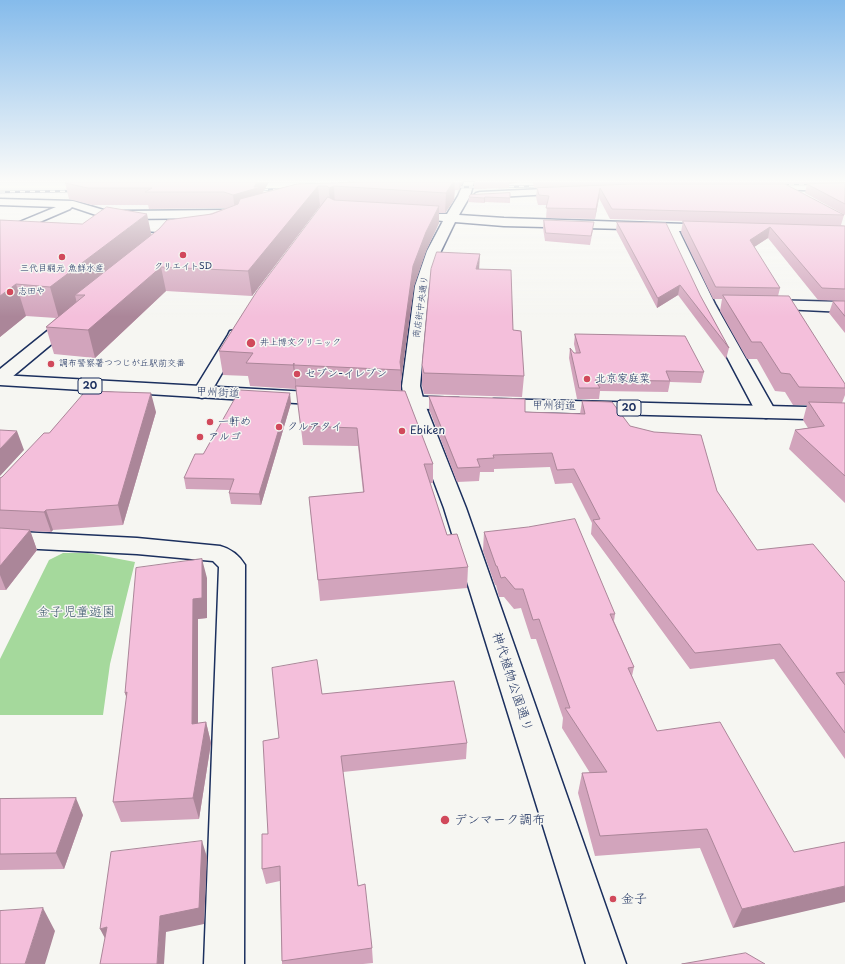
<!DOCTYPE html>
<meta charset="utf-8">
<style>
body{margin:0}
canvas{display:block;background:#f6f6f2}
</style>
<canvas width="845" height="964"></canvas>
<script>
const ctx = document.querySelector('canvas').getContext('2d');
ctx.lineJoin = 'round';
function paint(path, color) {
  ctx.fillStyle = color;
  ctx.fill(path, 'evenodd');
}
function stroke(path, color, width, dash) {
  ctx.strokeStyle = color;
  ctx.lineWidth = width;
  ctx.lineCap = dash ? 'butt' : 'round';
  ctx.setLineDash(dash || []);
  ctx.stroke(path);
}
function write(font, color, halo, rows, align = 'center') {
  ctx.font = font + ' "Playpen Sans","Klee One",sans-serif';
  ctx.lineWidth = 3;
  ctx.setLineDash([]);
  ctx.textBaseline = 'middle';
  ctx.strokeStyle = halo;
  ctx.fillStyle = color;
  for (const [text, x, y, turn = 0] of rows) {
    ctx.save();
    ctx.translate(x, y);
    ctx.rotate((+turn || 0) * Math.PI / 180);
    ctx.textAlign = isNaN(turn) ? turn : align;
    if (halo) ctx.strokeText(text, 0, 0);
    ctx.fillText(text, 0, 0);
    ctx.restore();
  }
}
paint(new Path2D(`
 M63,553H88L135,562L110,664L103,715H0V659L49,560Z`), '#a5d99c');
const minor = new Path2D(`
 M464,182H474L470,196L459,215L504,218L716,225L718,228L716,231L712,232L679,231L715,304L776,412L773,416L766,418L759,416L756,412L699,304L666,230L504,226L455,222L441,251L429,286L420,386L424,402L466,508L626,964H586L444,508L404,402L402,386L415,286L427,251L443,221L434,220L432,217L434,214H447L458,196Z
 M762,184L845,185V191L758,189L757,187Z
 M565,188L569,189L571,191L569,193L480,198L476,197L474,195L476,193L480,192Z
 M0,199L73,201L114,213L122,211L226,210L239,214L242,221L240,224C217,233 191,242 165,242C143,242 119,235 98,230L95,224L102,217L72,207L70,209L0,239V230L56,207L0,205ZM225,218L229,219C205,229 177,236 151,233C137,232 122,227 108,225L123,219Z
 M766,300L845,302V312L761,308L758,305L761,302Z
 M72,314L78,316L80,319L78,322L6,382L0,383V369L66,316Z
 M236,330L242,331L244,335L211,392L209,396L202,398L195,396L193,392L228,335L230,331Z
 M0,531L137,538L220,546C231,549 239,555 245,565L244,964H204L219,567L213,561L137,554L0,547Z`);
const highway = new Path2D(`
 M0,375L328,393L335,395L337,399L335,403L328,405L0,385Z
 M378,395L458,398L465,400L468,404L465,408L458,410L378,407L371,405L369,401L371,397Z
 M494,399L845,408V420L494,411L487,409L484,405L487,401Z`);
stroke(minor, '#1b2f5e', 3);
stroke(highway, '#1b2f5e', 3);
paint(minor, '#f6f6f2');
paint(highway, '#f6f6f2');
const rail = new Path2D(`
 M769,184H819
 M449,187H485
 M499,187L545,186
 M253,190L289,189
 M0,192L79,191`);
stroke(rail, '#1b2f5e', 2.5);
stroke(rail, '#f6f6f2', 1.5, [5]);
paint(new Path2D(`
 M66,182H269L262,193L297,184L364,182H463L459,190H455L454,200L445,213H439V223L426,251L414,286L401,381V391L433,464V483H430L447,535L468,567L467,588L320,601L309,497L363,492L358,446L303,445L296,386V389L250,386L248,376L223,375L219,351L321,206H320L252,296L166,291L95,358L54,354L46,327L56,318L26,316L0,337V220L151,235L226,208L149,209L148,205H92L69,199L65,183Z
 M474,182H521L509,184V188L474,189Z
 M533,182H845V215L805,193L807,184H816H702L844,215L841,225L845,226V333L829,313L833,301H842L818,300L768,238L754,247L780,288L778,296L845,384V395L842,403H845V503L789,449L795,430L808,428L803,420L807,405H793L785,392L775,391L757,359H747L720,311L722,299H713L681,232L683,221L610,219L599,198L595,219L546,218L547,205H538L536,197L537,188L570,186L534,188Z
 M470,195L510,198V203L485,202L484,203L468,202L469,197Z
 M544,220L593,230L590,245L545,241L543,228Z
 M617,222L700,295L729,348L726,359L678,295L657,308L616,230Z
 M480,269L513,330L524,376L522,397L424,394L422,386V365Z
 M575,334L704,372L701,383L670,382L668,392L600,391L599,399H577L569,358L570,348L574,353H576L574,344Z
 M429,396L525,412L580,414L582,401L630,426L717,491L757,550L845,582V759L774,659L690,669L591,534L592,523L572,483L555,484L550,467L494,469V472H480L479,481L457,482L429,409Z
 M291,403L261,505L231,504L229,493L230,490L186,489L184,478L203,454Z
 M156,412L123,525L53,530L51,532L30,531L37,550L6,590H0V478L2,477L49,433Z
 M484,532L615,614L614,621L634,667L632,676L657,731L794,852L733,928L700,848L595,856L578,793L582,773H590L562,728L563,718L536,639H531L521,608L514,609L504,597H499L496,585H495L483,551Z
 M207,578V618L198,619V723L206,722L211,743L199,819L121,822L113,802L127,698L125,693Z
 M322,694L467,743L466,759L343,772L358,886L372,948L373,963L363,964H282V961L280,881L266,884L262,869L268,834L279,738Z
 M0,799L83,815L64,869L0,870Z`), '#d2a4bc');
paint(new Path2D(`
 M257,182H269L262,194L235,211L233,195L254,187Z
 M453,182H455L454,200L445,213L446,193Z
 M459,182H463L459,190Z
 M509,182H521L509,184Z
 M318,186L320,206L252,296L248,271Z
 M334,186L335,206L330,209L329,188Z
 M600,188L599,198L595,219L596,209Z
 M485,197V202L484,203V198Z
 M439,206V223L426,251L414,286L401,380L400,362L413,266L426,232Z
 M147,214L153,242L75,295L77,304L59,319L50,287Z
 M770,227L768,238L748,251L750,240Z
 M480,254L479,271L476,269Z
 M161,267L166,291L95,358L88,330Z
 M16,284L26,316L0,337V296Z
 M680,285L678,295L657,308L658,298Z
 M294,363L296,386V389L293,365Z
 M151,393L156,412L123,525L118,505Z
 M290,393L291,403L261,505L259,494Z
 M17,431L24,450L0,476V449Z
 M46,510L53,530L51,532L44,512Z
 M30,530L37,550L6,590L0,575V566Z
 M202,559L207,578V618L198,619V744L192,724L193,599Z
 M127,692L131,713L125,693Z
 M206,722L211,743L199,819L193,798Z
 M76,798L83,815L64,869L56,853Z
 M202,841L207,857L204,924L166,932L164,964H157L160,916Z
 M845,886V902L733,928L742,909Z
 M43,908L55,931L45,964H25Z
 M107,927L108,944L100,929Z`), '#ab8699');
const building = new Path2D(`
 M66,182H257L254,187H261L233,195L224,192H145L152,188H88L65,183Z
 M364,182H453L446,193L334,186L329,188L327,186H318L248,271L161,267L88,330L46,327L85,295H75L159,229L167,220L212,214L238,204L240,199L297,184Z
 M845,183V204L807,184Z
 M633,184H785L844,215L612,209L600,188L596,209L546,208L549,196L539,195L537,188Z
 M510,193V198L485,197L484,198L469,197L470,195Z
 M328,197L334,200L439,206L426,232L413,266L400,362L401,370L294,365V363L293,365L246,363L253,353L219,351L257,291Z
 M107,207L147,214L50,287L16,284L0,296V220L82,224Z
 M544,220L594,222L591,236L546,233Z
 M683,221L845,226V289L822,288L770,227L750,240L780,288L716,287Z
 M617,222L666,223L700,295L729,348L680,285L658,298Z
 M437,252L480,254L476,269L511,270L513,330L521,331L524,376L424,373L422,365L431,269Z
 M723,295L789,296L845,384V388L799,387L790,374L781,373L761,342H752Z
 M833,301H845V316Z
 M575,334L685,336L704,372L666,371L670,381L595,380L600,388H579L570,348L574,353H580Z
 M296,386L405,391L433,464H424L447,535L457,534L468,567L318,580L309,497L364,492L357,428L301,426Z
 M240,390L290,393L259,494L229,493L234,479L184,478L195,454H203Z
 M86,391L151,393L118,505L46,510L44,512L0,510V478L2,477L44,433H49Z
 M429,396L525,399V412L585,414L582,401L612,402L630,426L654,432L701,435L717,491L757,550L813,544L845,582V672L836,673L845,685V733L780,644L695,653L593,520L600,519L574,469L557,470L552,453L493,455L494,458L477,459L480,467L458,468Z
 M809,402L845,403V476L795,430L824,426Z
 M0,430L17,431L0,449Z
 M575,519L615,614H610L634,667L628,668L657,731L720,722L794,852L845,842V886L742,909L707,829L600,836L582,773L607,772L565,708H570L539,619L533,620L523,589H515L505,577L501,578L497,566H496L484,532L528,527Z
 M0,528L30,530L0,566Z
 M202,559V598L193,599L192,724L206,722L193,798L113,802L127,692L125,693L136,568Z
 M317,660L322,694L454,681L467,743L341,756L358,886L365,884L372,948L282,961L280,866L262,869V834H268L263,741L279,738L272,668Z
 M76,798L56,853L0,854V799Z
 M202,841L199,908L160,916L157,964H100L107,927L100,929L111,852Z
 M43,908L25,964H0V911Z
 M746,953L765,964H682Z`);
paint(building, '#f4bfdb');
stroke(building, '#ab8699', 1);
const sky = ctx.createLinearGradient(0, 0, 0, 317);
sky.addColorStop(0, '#85bbeb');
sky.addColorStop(0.57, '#fbfbf9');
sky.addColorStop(1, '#fbfbf900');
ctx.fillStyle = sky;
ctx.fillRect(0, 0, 845, 317);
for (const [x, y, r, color] of [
 [183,255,4,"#d1495b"],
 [62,257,4,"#d1495b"],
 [10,292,4,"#d1495b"],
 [251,343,5,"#d1495b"],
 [51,364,4,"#d1495b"],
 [297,374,4,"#d1495b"],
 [587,379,4,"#d1495b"],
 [210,422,4,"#d1495b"],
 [279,427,4,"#d1495b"],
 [402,431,4,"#d1495b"],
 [200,437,4,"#d1495b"],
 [445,820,5,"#d1495b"],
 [613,899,4,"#d1495b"]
]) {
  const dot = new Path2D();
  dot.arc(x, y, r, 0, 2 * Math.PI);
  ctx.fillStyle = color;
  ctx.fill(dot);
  stroke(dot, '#f6f6f2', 1.5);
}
write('9px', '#1b2f5e', '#f6f6f2', [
 ["クリエイトSD",183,267,"center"],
 ["三代目網元 魚鮮水産",62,269,"center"],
 ["志田や",18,292],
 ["井上博文クリニック",260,343],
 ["調布警察署つつじが丘駅前交番",59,364]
], 'left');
write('9px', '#1b2f5e', '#f6f6f2', [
 ["商店街中央通り",421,307,-82]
]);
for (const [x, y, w] of [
 [90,386,24],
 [629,408,24]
]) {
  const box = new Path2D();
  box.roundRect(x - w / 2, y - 8, w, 16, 3);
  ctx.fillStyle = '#f6f6f2';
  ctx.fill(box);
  stroke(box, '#1b2f5e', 1);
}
write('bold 10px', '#1b2f5e', null, [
 ["20",90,386],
 ["20",629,408]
]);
write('11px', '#1b2f5e', '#f6f6f2', [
 ["セブン-イレブン",305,374],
 ["北京家庭菜",595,379],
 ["一軒め",218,422],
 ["クルアタイ",287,427],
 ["Ebiken",410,431],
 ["アルゴ",208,437]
], 'left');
write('11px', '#1b2f5e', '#f6f6f2', [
 ["甲州街道",218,393,3],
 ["甲州街道",554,406,1]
]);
write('13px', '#3e5a6e', '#f6f6f2', [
 ["金子児童遊園",76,612]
]);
write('13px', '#1b2f5e', '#f6f6f2', [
 ["神代植物公園通り",512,682,72]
]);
write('13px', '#1b2f5e', '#f6f6f2', [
 ["デンマーク調布",454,820],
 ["金子",621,899]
], 'left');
</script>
